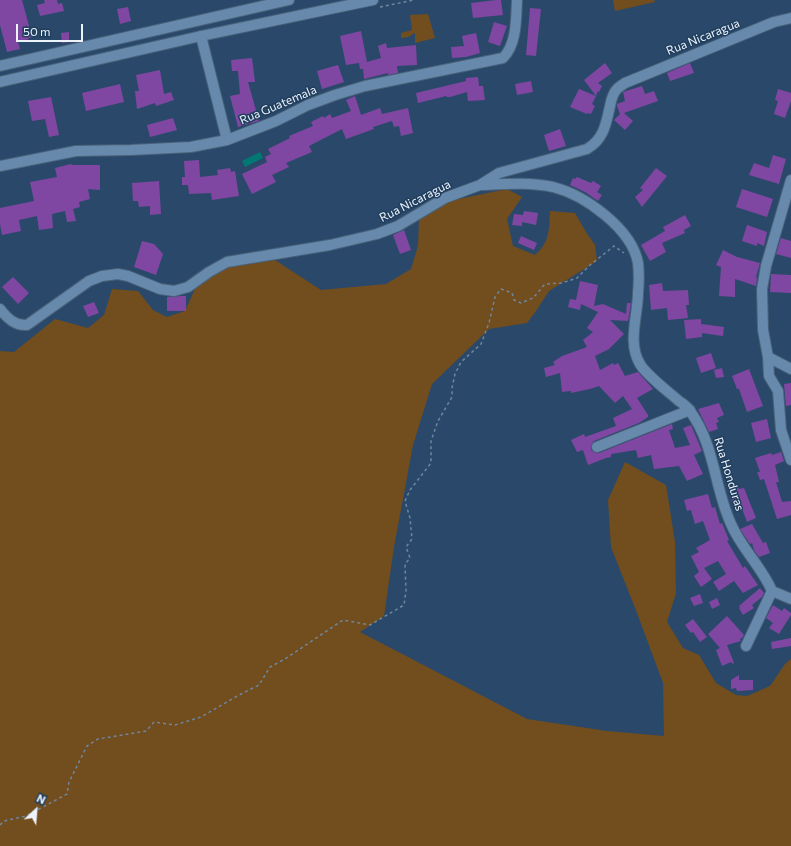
<!DOCTYPE html>
<style>
body{margin:0}
#map{position:relative;width:791px;height:846px;overflow:hidden;background:#2a496a;font-family:Commissioner,sans-serif}
canvas{display:block}
.north{position:absolute;left:16px;top:790px;width:40px;height:40px;-webkit-text-stroke:3px #203e5e;paint-order:stroke;rotate:26deg;font-size:11px;font-weight:700;line-height:16px;text-align:center;color:#ecf3fb}
.north::after{content:'';display:block;margin:auto;width:14px;height:18px;background:#ecf3fb;clip-path:polygon(50% 0,100% 100%,50% 72%,0 100%)}
.scale{position:absolute;left:16px;top:24px;width:67px;height:18px;box-sizing:border-box;border:2px solid #ecf3fb;border-top:0;padding-left:5px;font-size:12px;line-height:14px;white-space:nowrap;color:#ecf3fb;-webkit-text-stroke:3px #203e5e;paint-order:stroke}
</style>
<div id="map">
<canvas width="791" height="846"></canvas>
<div class="north">N</div>
<div class="scale">50 m</div>
</div>
<script>
const ctx = document.querySelector('canvas').getContext('2d');
ctx.lineJoin = 'round';
function paint(path, color) {
  ctx.fillStyle = color;
  ctx.fill(path, 'evenodd');
}
function stroke(path, color, width, dash) {
  ctx.strokeStyle = color;
  ctx.lineWidth = width;
  ctx.lineCap = dash ? 'butt' : 'round';
  ctx.setLineDash(dash || []);
  ctx.stroke(path);
}
function write(font, color, halo, rows, align = 'center') {
  ctx.font = font + ' Commissioner,sans-serif';
  ctx.lineWidth = 3;
  ctx.setLineDash([]);
  ctx.textBaseline = 'middle';
  ctx.strokeStyle = halo;
  ctx.fillStyle = color;
  for (const [text, x, y, turn = 0] of rows) {
    ctx.save();
    ctx.translate(x, y);
    ctx.rotate((+turn || 0) * Math.PI / 180);
    ctx.textAlign = isNaN(turn) ? turn : align;
    if (halo) ctx.strokeText(text, 0, 0);
    ctx.fillText(text, 0, 0);
    ctx.restore();
  }
}
paint(new Path2D(`
 M613,0H654L655,2L615,11Z
 M428,14L435,38L415,43V33L408,37L401,38V33L412,30L410,15Z
 M507,189L522,197L507,219L513,246L535,255C550,242 549,229 550,211L575,213L586,232L595,245L597,261L549,291L536,311L527,323L489,329L432,384L413,445L394,547L384,616L360,632L527,719L607,731L664,736L663,683L637,613L611,547L608,500L625,462L666,485L675,542L676,593L667,622L683,648L699,655L716,683L736,695L747,696L770,686L785,664L791,659V846H0V351L14,352L55,319L88,328L104,315L112,289L138,291L153,310L167,317L185,311L199,280L235,260H275L321,290L386,284L411,269L418,246L419,218L444,202Z`), '#724d1d');
paint(new Path2D(`
 M260,152L263,158L245,167L242,161Z`), '#027874');
paint(new Path2D(`
 M0,0H22L32,37L28,38L29,39L18,42L20,49L7,52L0,25Z
 M44,0H57L58,4L62,3L64,11L40,16L37,5L45,3Z
 M496,0H501L503,15L473,18L471,3Z
 M128,7L131,21L120,24L117,9Z
 M530,8L541,9L536,56L526,55Z
 M494,22L507,26L500,46L488,42Z
 M361,31L367,62L381,58L378,46L386,43L387,48L416,45L417,65L397,66L398,73L388,75V73L364,79L363,69H360L359,63L346,65L340,36Z
 M69,32V42L62,43L61,33Z
 M476,33L480,53L466,57L452,58L451,47L464,46L462,36Z
 M252,58L255,82H248L259,121L238,127L230,96L240,94L238,71H232L231,60Z
 M605,63L612,73L598,83L602,86L599,92L598,91L596,96L584,80Z
 M690,63L694,73L670,81L667,73Z
 M338,65L344,82L322,89L317,71Z
 M160,70L164,94L171,92L174,100L156,106L155,103L137,109L135,91H139L136,75Z
 M478,77L479,86H483L485,100L468,101L467,92L450,97H447L446,96L418,103L416,93L466,81V78Z
 M531,81L533,92L517,95L515,84Z
 M120,84L124,102L86,111L82,93Z
 M642,86L645,94L654,91L658,101L624,113L633,121L625,130L614,120L620,114L617,106V104L625,101L623,92Z
 M579,89L596,96L592,104L595,106L591,114L588,113L587,114L570,107Z
 M778,89L791,93V101L785,118L774,114L778,101L775,100Z
 M355,96L361,115L380,108L382,114L408,108L413,133L401,136L399,126L394,127L392,121L373,127L374,129L346,139L342,129L309,146L312,152L286,163L289,167L272,175L276,182L252,194L242,174L267,162L265,157L271,154L268,149L290,138L289,136L313,126L311,122L323,116L324,118L330,114L332,118L351,111L346,100Z
 M51,97L59,135L49,137L45,119L32,121L28,101Z
 M173,118L177,130L150,137L147,125Z
 M560,129L566,146L549,151L544,135Z
 M773,155L786,159L779,184L749,175L754,163L769,168Z
 M199,160L200,177L218,175L217,170L230,168L231,172L235,171L239,196L212,200L211,193L189,194L188,185H182V177H185L184,161Z
 M71,164L72,165H100V190L88,189L90,199L79,202L80,207L73,209L76,221L67,222L65,211L52,214L53,228L39,230L37,216L19,220L21,231L2,235L0,224V208L34,201L30,182L57,177L55,168Z
 M656,168L667,176L642,207L635,197L643,190L640,188Z
 M577,177L591,183L593,181L601,186L597,192L602,195L598,201L585,192L570,185L573,178L575,179Z
 M159,181L161,214L150,215V206L139,207L138,201H133L132,183Z
 M742,189L773,199L767,217L736,207Z
 M524,211L538,213L536,225L522,222V226L512,225L514,214L523,215Z
 M685,215L691,226L684,230L685,233L662,243L666,252L650,261L641,245L665,231L663,227Z
 M747,225L767,232L764,246L757,243V246L742,241Z
 M404,230L411,250L400,254L393,235Z
 M521,236L537,243L534,250L518,243Z
 M781,238L791,241V258L776,254Z
 M142,241L154,244L163,254L156,275L134,267Z
 M723,250L737,257L760,263L756,277L757,278L756,286L735,279V297L719,296L721,267L716,265Z
 M771,274L791,275V293L770,292Z
 M13,277L29,293L18,304L2,287Z
 M580,281L598,285L594,306L603,304L626,314L627,303H631L628,321L610,320L624,334L609,349L595,356L600,370L613,363L614,365L618,363L625,376L638,372L653,389L637,398L648,415V417L639,423L594,441L591,446V450L596,453H599L672,424L673,429L669,430L675,448L690,445L683,428L691,425L702,451L694,455L703,474L687,481L679,466L654,469L651,455L638,458L636,450L611,454V457L606,458L588,465L583,450L577,452L571,440L584,434L585,437L616,426L613,418L632,409L623,396L615,403L599,386L590,389L571,393V391L562,392L560,373L546,377L544,368L555,365L553,362L562,356L587,347L583,340L593,332L587,328L598,312L581,304L580,310L568,307L570,299L576,300Z
 M662,283L663,291L688,290L689,305H686L688,318L668,320L667,308L651,310L649,285Z
 M179,296H186V311H167V297H173Z
 M94,302L99,313L88,317L83,306Z
 M701,319V324L724,327L723,336L702,333V337L686,339L684,320Z
 M711,353L716,368L701,373L696,358Z
 M722,368L724,377L716,378L714,370Z
 M749,369L763,406L747,412L739,389H737L732,376Z
 M791,383V405L786,406L784,384Z
 M719,403L724,415L717,418L719,422L716,423L718,429L709,432L698,409Z
 M767,419L771,438L756,442L751,423Z
 M781,452L784,461L775,465L779,482H776L782,502L791,501V515L777,519L764,479L760,480L757,472H760L755,458L771,453L772,455Z
 M738,486L739,489L744,488L756,518L747,522L741,506L734,508L728,489Z
 M708,494L712,508L715,507L720,524L722,523L729,540L727,541L743,568L745,566L758,585L743,593L734,581L719,591L713,582L726,574L718,561L704,568L712,579L701,587L694,576L699,572L691,556L699,552L696,548L710,540L703,521L695,524L691,510L687,511L684,500Z
 M752,524L763,543L766,542L770,553L759,557L754,550L752,543L750,544L740,529Z
 M760,588L764,593L762,597L752,605L754,608L743,615L739,608L740,607L739,606Z
 M700,594L703,603L694,606L690,598Z
 M717,598L720,605L712,609L709,602Z
 M773,605L782,611L784,608L791,613V615L779,634L769,628L773,623L766,618Z
 M727,616L744,635L742,638L740,639L741,641L727,645L734,663L733,664L731,662L722,666L716,650L720,648L708,634Z
 M693,619L707,637L700,642L693,632L691,633L685,625Z
 M791,638V646L772,649L771,642Z
 M739,675V680H753V690L737,691L736,688L731,689V680Z`), '#7f47a1');
const street = new Path2D(`
 M201,36L227,140
 M0,66L289,0
 M0,166L76,151L131,150L191,147L227,140L276,121L308,105L335,95L365,86L503,58C517,44 516,19 517,0
 M791,180L766,266L762,289L763,330L768,357L769,376L778,391L781,430L791,460
 M481,185C504,184 530,182 553,187C585,195 632,229 638,263C639,272 639,283 638,293C638,315 627,343 640,364C646,375 669,392 679,401C683,404 688,407 690,411C715,445 714,487 731,524C741,548 762,567 772,591L791,599
 M0,309C7,318 15,326 27,325L89,281L102,276L118,274L128,276L160,289L174,291L188,287L209,272L227,262L330,245L377,234L398,226L445,198L480,185L499,173L587,149C604,139 606,124 610,106C611,101 613,93 617,89C619,87 622,85 625,83L774,22L791,18
 M768,357L791,369
 M597,447L690,410
 M746,646L772,591`);
const secondary = new Path2D(`
 M0,82L201,36L373,0`);
stroke(street, '#49627a', 12);
stroke(secondary, '#49627a', 12);
stroke(new Path2D(`
 M380,7L414,0
 M0,825L4,821L26,816L67,794L69,782L87,746L98,739L146,731L154,722L175,725L201,717L241,694L259,685L270,667L285,659L343,620L370,625L404,605L406,591L405,564L410,558L406,547L412,539L410,518L405,501L410,490L431,463V441L438,421L452,397V388L455,374L461,362L481,344L489,323L495,297L501,289L512,293L514,300L521,303L533,298L545,284L562,283L577,278L590,265L614,246L624,253`), '#6f869e', 1.5, [3, 3]);
stroke(street, '#6789ac', 10);
stroke(secondary, '#6789ac', 10);
write('12px', '#ecf3fb', '#203e5e', [
 ["Rua Nicaragua",703,37,-22],
 ["Rua Guatemala",278,105,-23],
 ["Rua Nicaragua",415,201,-27],
 ["Rua Honduras",729,474,73]
]);
</script>
